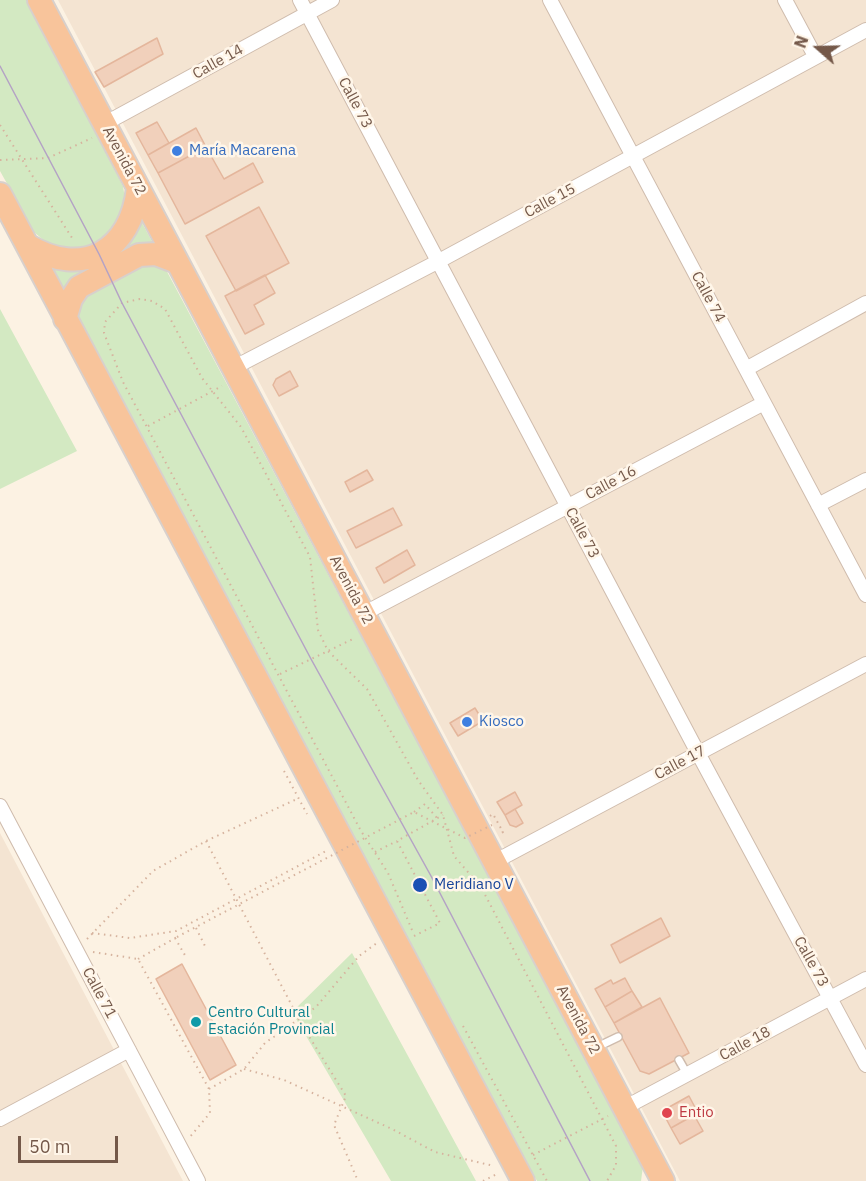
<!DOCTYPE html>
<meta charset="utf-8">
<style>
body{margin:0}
#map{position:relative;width:866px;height:1181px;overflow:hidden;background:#fcf2e3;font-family:"IBM Plex Sans",sans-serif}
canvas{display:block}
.north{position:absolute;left:788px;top:18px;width:60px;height:60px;-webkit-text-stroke:4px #fff6e9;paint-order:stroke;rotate:290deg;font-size:16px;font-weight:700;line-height:24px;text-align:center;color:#745849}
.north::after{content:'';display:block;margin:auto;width:21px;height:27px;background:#745849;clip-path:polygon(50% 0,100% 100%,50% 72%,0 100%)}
.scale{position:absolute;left:18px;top:1136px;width:100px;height:27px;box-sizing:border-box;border:3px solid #745849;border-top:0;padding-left:8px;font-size:18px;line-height:21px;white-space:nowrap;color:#745849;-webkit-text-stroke:4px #fff6e9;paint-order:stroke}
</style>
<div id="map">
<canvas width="866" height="1181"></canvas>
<div class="north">N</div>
<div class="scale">50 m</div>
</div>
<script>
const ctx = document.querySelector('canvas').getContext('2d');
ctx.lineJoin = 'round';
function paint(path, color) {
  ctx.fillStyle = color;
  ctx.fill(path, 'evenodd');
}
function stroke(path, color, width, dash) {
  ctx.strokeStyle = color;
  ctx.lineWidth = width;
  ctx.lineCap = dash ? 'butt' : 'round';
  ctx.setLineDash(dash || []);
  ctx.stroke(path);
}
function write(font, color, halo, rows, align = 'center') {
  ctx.font = font + ' "IBM Plex Sans",sans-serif';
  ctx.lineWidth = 5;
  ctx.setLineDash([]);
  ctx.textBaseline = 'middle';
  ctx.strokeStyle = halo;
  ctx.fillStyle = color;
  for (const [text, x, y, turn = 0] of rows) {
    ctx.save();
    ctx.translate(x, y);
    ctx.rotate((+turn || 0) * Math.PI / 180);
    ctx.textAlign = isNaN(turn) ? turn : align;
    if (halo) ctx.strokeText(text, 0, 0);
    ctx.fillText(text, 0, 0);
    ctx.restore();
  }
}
paint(new Path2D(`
 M58,0H866V1181H680Z
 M0,833L183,1181H0Z`), '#f4e4d2');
paint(new Path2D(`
 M0,0H26L123,186C130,222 115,232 88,252L49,245L34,232L0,171Z
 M140,219L155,247L67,294L51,264L67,269Z
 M145,260L164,266L643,1166L641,1181H537L77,314L80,297Z
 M0,309L77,451L0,489Z
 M352,953L476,1181H391L292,1012Z`), '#d3e9c2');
const building = new Path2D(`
 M157,38L163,54L104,87L95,72Z
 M157,122L169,143L148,155L136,133Z
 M196,128L206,147L158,173L148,155Z
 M206,147L224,179L253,163L263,182L185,224L158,173Z
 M259,207L289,263L236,291L206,236Z
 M265,275L275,293L254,305L264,324L245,334L225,296Z
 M290,371L298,386L279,396L273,385L276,379Z
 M367,470L373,480L350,492L345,482Z
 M393,508L402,525L356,548L347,531Z
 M407,550L415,565L384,583L376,568Z
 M475,708L483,721L458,736L450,723Z
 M515,792L522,805L505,815L497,802Z
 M515,809L523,823L516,827L510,825L505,815Z
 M661,918L670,936L620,963L611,945Z
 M182,964L236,1065L210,1080L156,979Z
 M625,978L632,991L605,1007L595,989L611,980L613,984Z
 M632,991L642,1007L614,1023L605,1007Z
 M660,998L689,1053L649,1074L640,1071L614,1023Z
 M689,1096L698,1113L671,1128L662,1111Z
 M694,1115L703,1131L680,1144L671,1128Z`);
paint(building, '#f1d0bb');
stroke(building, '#e4b69c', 1.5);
const service = new Path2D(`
 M595,1048L618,1037
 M679,1060L687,1074`);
const minor = new Path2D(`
 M300,0L698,753L866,1065
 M550,0L866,595
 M785,0L815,56
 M104,124L332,0
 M233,368L439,261L866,30
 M746,369L866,303
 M818,505L866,480
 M363,614L764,403
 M0,806L198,1181
 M494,862L866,664
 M624,1108L866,979
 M0,1119L129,1050`);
const trunk = new Path2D(`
 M39,0L663,1181
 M0,194L523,1181
 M27,245C83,279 131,251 138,188
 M65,319L71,299L79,287L139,255L156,254L177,262`);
stroke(service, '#cfbcad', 10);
stroke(minor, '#cfbcad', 16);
stroke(trunk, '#d8d0cc', 26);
stroke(new Path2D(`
 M0,125L74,241
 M0,160L48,158L92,138
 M148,426L222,386
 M280,674L355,638
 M284,771L307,814
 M414,812L425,804L437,818
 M490,816L493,814L503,832L501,833
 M206,841L302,1025L346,1096L334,1125L358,1181
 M375,852L397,841
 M196,928L205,946
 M412,930L388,873L361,831L123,382L104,333L105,322L122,303L140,299L152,301L165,309L202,378L241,427L310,557L318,630L328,651L367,689L418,780L443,815L454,856L481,887L616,1146V1165L607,1181
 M92,933L130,938L176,931L328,850
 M414,936L440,923L397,841L443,815
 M175,938L186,957
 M87,939L153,871L206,841L297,799
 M93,952L138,959L209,1089L210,1113L189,1138
 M138,959L177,937
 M463,1026L547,1181
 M244,1069L284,1080L392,1129L435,1152L494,1166
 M209,1089L244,1069L265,1043L316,1007L359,956L377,943
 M533,1155L608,1116
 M483,1181L499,1173`), '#d6b39e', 2, [1.5, 4.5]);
stroke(service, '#fff', 7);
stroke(minor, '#fff', 14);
stroke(trunk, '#f8c49b', 22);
stroke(new Path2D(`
 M0,66L99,254L122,303L311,659L431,876L590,1181`), '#b4a2c5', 1.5);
stroke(new Path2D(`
 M177,937L414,812L465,838L492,825`), '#d6b39e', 2, [1.5, 4.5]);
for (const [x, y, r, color] of [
 [177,151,6,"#3f7fe0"],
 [467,722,6,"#3f7fe0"],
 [420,885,8,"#1a4fb4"],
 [196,1022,6,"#0f9aa8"],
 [667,1113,6,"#e0444e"]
]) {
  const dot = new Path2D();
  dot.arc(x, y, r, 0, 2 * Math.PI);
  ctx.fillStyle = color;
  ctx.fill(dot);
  stroke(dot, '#fff6e9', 2);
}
write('15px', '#745849', '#fff6e9', [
 ["Calle 14",218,62,-29],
 ["Calle 73",355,103,62],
 ["Avenida 72",124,161,62],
 ["Calle 15",550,201,-28],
 ["Calle 74",708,297,62],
 ["Calle 16",611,483,-28],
 ["Calle 73",582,533,62],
 ["Avenida 72",351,590,62],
 ["Calle 17",680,763,-28],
 ["Calle 73",811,962,61],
 ["Calle 71",99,993,62],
 ["Avenida 72",578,1020,62],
 ["Calle 18",745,1044,-28]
]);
write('15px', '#366cbe', '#fff6e9', [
 ["María Macarena",189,151],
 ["Kiosco",479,722]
], 'left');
write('15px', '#164399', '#fff6e9', [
 ["Meridiano V",434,885]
], 'left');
write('15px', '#0d838f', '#fff6e9', [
 ["Centro Cultural",208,1013],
 ["Estación Provincial",208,1030]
], 'left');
write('15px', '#be3a42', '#fff6e9', [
 ["Entio",679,1113]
], 'left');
</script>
